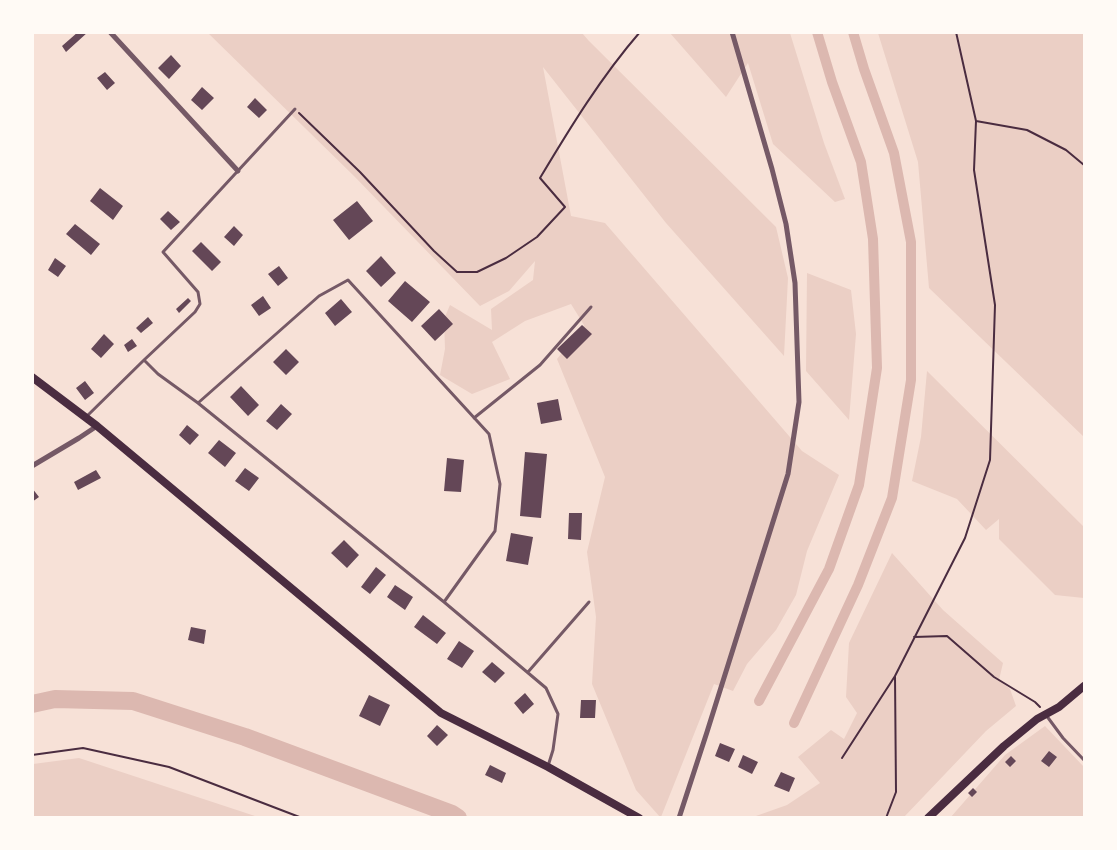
<!DOCTYPE html>
<style>
body{margin:0}
#map{position:relative;width:1117px;height:850px;overflow:hidden;background:#f7e1d7;font-family:Manrope,sans-serif}
canvas{display:block}
.frame{position:absolute;inset:0;border:34px solid #fffaf5;pointer-events:none}
</style>
<div id="map">
<canvas width="1117" height="850"></canvas>
<div class="frame"></div>
</div>
<script>
const ctx = document.querySelector('canvas').getContext('2d');
ctx.lineJoin = 'round';
function paint(path, color) {
  ctx.fillStyle = color;
  ctx.fill(path, 'evenodd');
}
function stroke(path, color, width, dash) {
  ctx.strokeStyle = color;
  ctx.lineWidth = width;
  ctx.lineCap = dash ? 'butt' : 'round';
  ctx.setLineDash(dash || []);
  ctx.stroke(path);
}
paint(new Path2D(`
 M208,33H582L589,41L776,227L788,278L784,356L666,223L543,67L571,216L605,223L802,451L839,475L807,551L796,595L776,630L747,664L733,691L714,684L661,817H660L636,790L592,684L596,617L587,552L605,477L557,359L584,325L571,304L525,321L492,342L510,379L472,394L440,375L445,349L444,319L450,305L492,330L491,309L533,280L535,261L509,291L480,306L354,176Z
 M670,33H790L824,143L845,199L835,202L773,144L748,63L726,97Z
 M878,33H1084V437L929,288L918,162Z
 M807,273L851,290L856,334L849,420L806,371Z
 M927,371L1084,527V598L1055,595L999,539V519L986,530L957,499L912,481L921,437Z
 M892,553L943,610L1003,663L999,680L1010,689L1016,706L986,731L904,817L755,818L756,816L787,805L820,783L798,757L831,730L844,739L857,713L846,697L849,643Z
 M1045,726L1084,767V817L950,818L1005,755Z
 M79,758L258,817H33V764Z`), '#ebcfc5');
stroke(new Path2D(`
 M759,701L829,569L859,485L877,368L873,239L861,162L832,82L817,32
 M794,723L858,585L892,498L911,380V242L894,153L864,69L853,32`), '#dcb8b0', 10);
stroke(new Path2D(`
 M32,704L55,699L133,701L245,737L452,814L458,818`), '#dcb8b0', 18);
paint(new Path2D(`
 M78,32H88L66,52L62,46Z
 M171,55L181,66L169,79L158,68Z
 M105,72L115,83L107,90L97,78Z
 M202,87L214,98L202,110L191,100Z
 M255,98L267,110L259,118L247,107Z
 M100,188L123,206L113,220L90,201Z
 M357,201L373,221L349,240L333,220Z
 M168,211L180,222L171,230L160,219Z
 M75,224L100,244L91,255L66,234Z
 M234,226L243,235L234,246L224,237Z
 M201,242L221,262L212,271L192,251Z
 M381,256L396,273L381,287L366,271Z
 M55,258L66,266L58,277L48,270Z
 M279,266L288,278L278,286L268,274Z
 M405,281L430,302L412,322L388,301Z
 M263,296L271,308L259,316L251,305Z
 M188,298L191,301L179,313L176,309Z
 M341,299L352,312L335,326L325,313Z
 M439,309L453,324L435,341L421,326Z
 M148,317L153,323L141,333L136,328Z
 M582,325L592,334L567,359L557,349Z
 M104,334L114,344L101,358L91,349Z
 M132,339L137,346L128,352L124,345Z
 M286,349L299,362L286,375L273,362Z
 M85,381L94,393L85,400L76,388Z
 M241,386L259,405L248,416L230,397Z
 M558,399L562,420L541,424L537,403Z
 M281,404L292,414L277,430L266,421Z
 M187,425L199,435L190,445L179,435Z
 M219,440L236,453L225,467L208,453Z
 M525,452L547,454L541,518L520,516Z
 M447,458L464,460L461,492L444,491Z
 M245,468L259,478L249,491L235,481Z
 M96,470L101,478L78,490L74,482Z
 M32,488L39,497L32,502Z
 M569,513H582L581,540L568,539Z
 M511,533L533,537L528,565L506,561Z
 M344,540L359,555L347,568L331,553Z
 M376,567L386,575L370,594L361,587Z
 M395,585L413,597L405,610L387,597Z
 M423,615L446,633L437,644L414,627Z
 M191,627L206,630L204,644L188,640Z
 M459,641L474,651L462,668L447,659Z
 M492,662L505,673L495,683L482,672Z
 M525,693L534,704L523,714L514,703Z
 M369,695L390,705L380,726L359,716Z
 M581,700H596L595,718H580Z
 M437,725L448,735L437,746L427,736Z
 M720,743L735,749L729,762L715,756Z
 M1049,751L1057,757L1049,767L1041,761Z
 M743,755L758,762L752,774L738,767Z
 M1011,756L1016,761L1010,767L1005,762Z
 M490,765L506,773L502,783L485,775Z
 M781,772L795,778L789,792L774,786Z
 M973,788L977,792L972,797L968,793Z`), '#644757');
stroke(new Path2D(`
 M299,113L360,172L434,251L457,272H477L506,258L537,237L565,207L540,178C570,128 601,77 640,32
 M976,121L1027,130L1066,150L1084,165
 M914,637L947,636L994,677L1035,702L1040,707
 M32,755L83,748L169,767L302,818
 M842,758L895,676
 M886,818L896,792L895,676L965,538L990,460L995,305L974,170L976,121L956,32`), '#4a2c40', 2);
stroke(new Path2D(`
 M144,360L158,374L198,403L444,602L546,688L558,714L553,750L548,766
 M198,403L319,296L348,280L489,434L500,484L495,531L444,602
 M86,417L144,360L195,312L200,304L198,292L163,252L295,109
 M474,418L540,365L591,307
 M528,672L589,602
 M1046,715L1063,738L1084,760`), '#755966', 3);
stroke(new Path2D(`
 M110,32L238,171
 M32,466L79,438L97,426
 M679,818L707,732L788,474L799,402L795,283L786,224L772,169L732,32`), '#755966', 5);
stroke(new Path2D(`
 M32,377L97,426L441,713L548,767L639,818
 M928,818L1004,746L1037,719L1059,707L1084,686`), '#4a2c40', 8);
</script>
